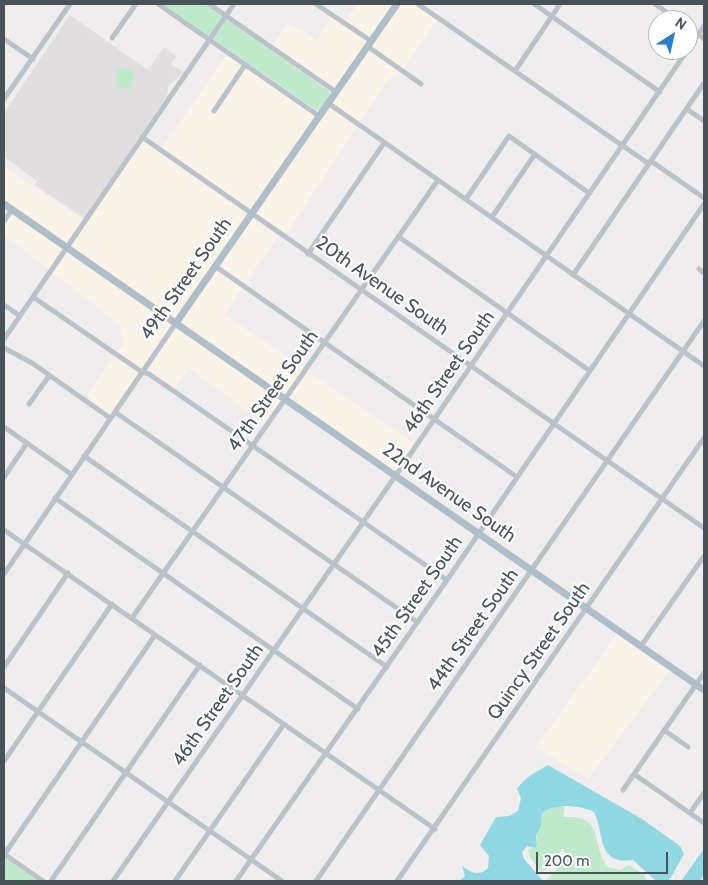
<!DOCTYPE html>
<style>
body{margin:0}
#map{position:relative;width:708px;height:885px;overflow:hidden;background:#f0edee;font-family:Cabin,sans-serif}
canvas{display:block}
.frame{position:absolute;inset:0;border:5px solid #475259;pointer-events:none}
.north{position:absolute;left:648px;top:10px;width:50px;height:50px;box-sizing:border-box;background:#fff;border:1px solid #b5babd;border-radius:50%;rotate:35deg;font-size:14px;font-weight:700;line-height:20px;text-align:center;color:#475259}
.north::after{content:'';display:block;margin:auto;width:18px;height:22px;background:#2a80cd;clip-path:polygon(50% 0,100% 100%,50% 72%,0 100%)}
.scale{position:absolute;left:536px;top:852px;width:132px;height:22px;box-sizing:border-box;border:2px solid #475259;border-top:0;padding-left:6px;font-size:15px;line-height:18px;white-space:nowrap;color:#475259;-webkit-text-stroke:4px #fff;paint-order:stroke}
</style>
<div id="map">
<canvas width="708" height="885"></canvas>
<div class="frame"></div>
<div class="north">N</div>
<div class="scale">200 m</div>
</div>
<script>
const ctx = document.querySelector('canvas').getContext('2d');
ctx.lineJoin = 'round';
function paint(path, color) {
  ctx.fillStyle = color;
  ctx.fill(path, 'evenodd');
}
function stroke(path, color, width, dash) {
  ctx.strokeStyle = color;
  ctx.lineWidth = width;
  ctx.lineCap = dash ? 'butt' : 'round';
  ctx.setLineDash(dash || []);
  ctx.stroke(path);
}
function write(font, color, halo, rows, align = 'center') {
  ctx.font = font + ' Cabin,sans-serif';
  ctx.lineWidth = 4.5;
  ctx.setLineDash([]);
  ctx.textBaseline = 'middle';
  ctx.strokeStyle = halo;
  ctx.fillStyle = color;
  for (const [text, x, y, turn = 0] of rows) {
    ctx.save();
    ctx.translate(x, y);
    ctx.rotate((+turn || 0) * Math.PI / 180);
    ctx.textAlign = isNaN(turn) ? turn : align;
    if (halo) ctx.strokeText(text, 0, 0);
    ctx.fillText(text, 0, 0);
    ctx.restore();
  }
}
paint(new Path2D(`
 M357,4H394L370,38L346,21Z
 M399,4H413L437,20L404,69L371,46Z
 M332,17L367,42L335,88L273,45L288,23L317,40Z
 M368,50L399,72L387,81L360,123L331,103Z
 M226,55L242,65L211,111L214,114L246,68L316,117L251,211L162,148Z
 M328,107L357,127L286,235L254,213Z
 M142,140L248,215L176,319L71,247Z
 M4,166L83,220L67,245L4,201Z
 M13,213L64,249L49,270L4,235V225Z
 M251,217L278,236L245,284L218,265Z
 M68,252L173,323L141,369L117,352L123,344L120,325L53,273Z
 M215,270L242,288L225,315L304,368L285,395L179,322Z
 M176,326L282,400L265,424L189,368L174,389L146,371Z
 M114,357L138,373L110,415L87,396Z
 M308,371L415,444L396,472L289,398Z
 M617,634L670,670L588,779L536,747Z`), '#faf3e7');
paint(new Path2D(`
 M70,15L148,70L164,47L176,56L171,64L183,72L168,87L167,96L84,218L35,185L37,181L4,157V113Z`), '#e1dedf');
paint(new Path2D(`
 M162,4H205L223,17L209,37Z
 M227,19L329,91L330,96L320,110H316L213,39Z
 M117,68L134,69L132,89L116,88Z
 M565,805L563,817C605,815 590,840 607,867L620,870L629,865L644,875L647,881H545L565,861L563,847L555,863L541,872L531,859L528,850L537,846C536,835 539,823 542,813L549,807Z
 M5,858L39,881H4Z`), '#bfeacc');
paint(new Path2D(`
 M548,765L642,819L680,846L684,854L670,879L667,881H656L633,860C597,866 605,835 594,812C579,805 555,803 542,813L541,825L536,836L537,846L535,848L527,846L522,852L524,859L543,881H459L465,876L462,866C469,871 479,878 488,868L489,856L480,845L496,817L509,816L518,811L521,798L517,789C525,777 536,772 548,765Z
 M704,849V874L700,881H681Z`), '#90d9e3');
stroke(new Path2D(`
 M158,4L319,116
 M209,4L336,92
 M316,4L371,41
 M418,4L649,164
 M534,4L660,92
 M655,4L678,20
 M688,26L704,39
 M112,38L136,4
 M4,39L33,59
 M367,46L421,84
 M515,71L560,4
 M4,99L70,4
 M328,103L704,366
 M687,109L704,121
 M214,111L245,65
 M142,137L704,528
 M651,161L704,198
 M466,199L509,136L589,193
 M492,217L535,154
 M4,221L12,210
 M399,237L590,371
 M308,254L384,143
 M215,266L517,477
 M699,269L704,273
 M573,275L704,83
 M33,297L142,372L149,374L447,580
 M4,305L20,316
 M4,339L234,4
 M4,348L32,363L110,418
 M29,404L49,376
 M115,412L417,622
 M4,427L71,474
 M84,456L387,667
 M4,477L27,443
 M55,498L358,709
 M4,530L435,829
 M4,574L176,323
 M132,618L438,180
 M641,646L704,556
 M4,667L68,573
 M4,688L282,881
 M664,730L688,747
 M4,761L112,604
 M634,774L704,823
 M623,790L704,673
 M690,813L704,793
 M4,854L43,881
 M4,855L155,635
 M51,881L200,665
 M113,881L396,475L704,26
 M175,881L284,724
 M236,881L447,580L704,204
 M316,881L704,321
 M397,881L704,438`), '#bac3c9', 5);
stroke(new Path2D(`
 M4,204L704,690
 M176,323L397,4`), '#afbfca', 7);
write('19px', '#475259', '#fff', [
 ["49th Street South",186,279,-55],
 ["20th Avenue South",382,286,35],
 ["46th Street South",449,372,-55],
 ["47th Street South",273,391,-55],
 ["22nd Avenue South",449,493,35],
 ["45th Street South",417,597,-55],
 ["44th Street South",473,630,-55],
 ["Quincy Street South",539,651,-55],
 ["46th Street South",218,705,-55]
]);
</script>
